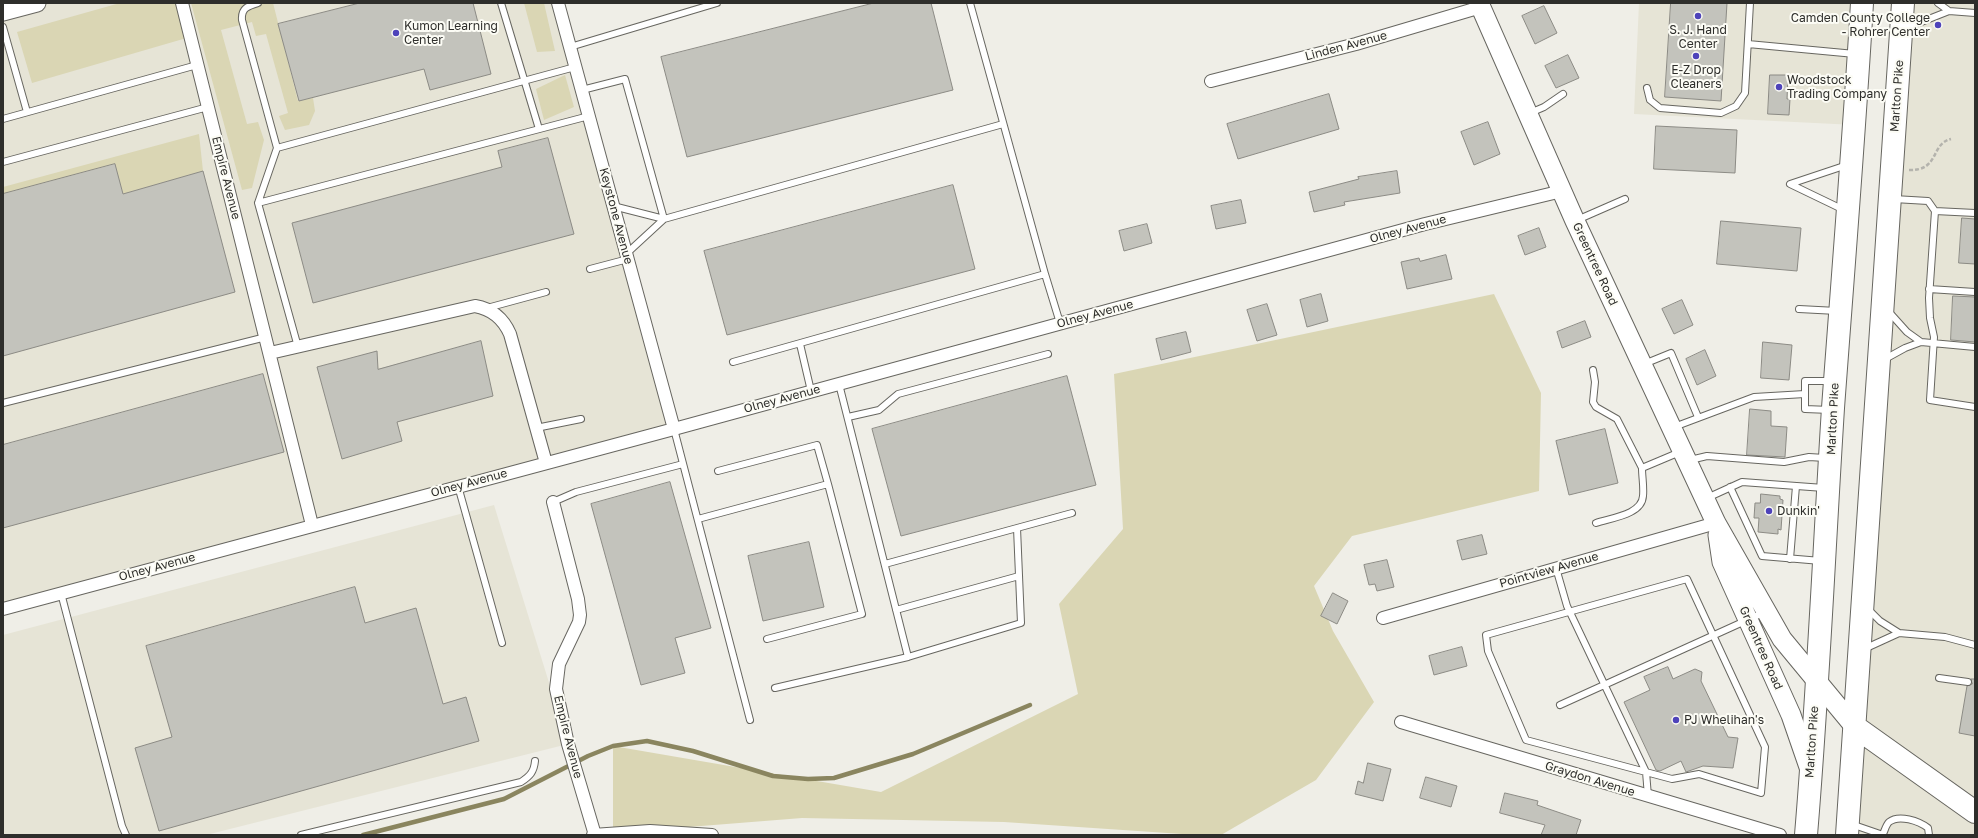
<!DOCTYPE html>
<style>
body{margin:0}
#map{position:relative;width:1978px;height:838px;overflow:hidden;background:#efeee7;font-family:"Golos Text",sans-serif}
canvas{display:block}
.frame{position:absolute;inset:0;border:4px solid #2e2e2b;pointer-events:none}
</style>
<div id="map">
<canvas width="1978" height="838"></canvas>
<div class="frame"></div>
</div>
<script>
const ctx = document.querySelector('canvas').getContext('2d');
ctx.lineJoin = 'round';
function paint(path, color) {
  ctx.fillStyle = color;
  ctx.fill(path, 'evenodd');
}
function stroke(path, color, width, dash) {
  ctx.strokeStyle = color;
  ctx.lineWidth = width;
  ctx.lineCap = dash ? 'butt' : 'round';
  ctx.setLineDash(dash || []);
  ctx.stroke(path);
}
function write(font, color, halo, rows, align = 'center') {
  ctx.font = font + ' "Golos Text",sans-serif';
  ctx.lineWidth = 4;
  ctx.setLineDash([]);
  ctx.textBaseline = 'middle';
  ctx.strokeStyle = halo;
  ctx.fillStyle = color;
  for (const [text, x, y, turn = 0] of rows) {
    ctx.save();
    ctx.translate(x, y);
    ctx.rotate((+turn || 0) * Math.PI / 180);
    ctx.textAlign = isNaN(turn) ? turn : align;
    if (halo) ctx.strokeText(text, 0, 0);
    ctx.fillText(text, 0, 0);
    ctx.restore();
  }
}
paint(new Path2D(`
 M37,3H558L674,429L3,607V12Z
 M1639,3H1862L1855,125L1634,114Z
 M1903,3H1975V835H1847Z
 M494,505L568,744L206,835H3V635Z`), '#e6e4d6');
paint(new Path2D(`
 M120,3H182L190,37L32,83L17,32Z
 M191,3H273L298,101L313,98L315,111L309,125L285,130L279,116L288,113L266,34L256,36L252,22L221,30L247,124L258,122L264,140L252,188L242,190Z
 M524,3H544L555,51L537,52Z
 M565,75L574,107L544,120L536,89Z
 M199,134L203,171L123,194L114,164L3,194V187Z
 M1494,294L1541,393L1539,491L1352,536L1314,586L1333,631L1374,702L1316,780L1221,835H1197L1004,822L802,818L613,833V746L881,792L1078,694L1059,604L1123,529L1114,374Z`), '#dad6b4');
stroke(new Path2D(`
 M363,835L504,799L588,756L613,746L647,741L693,751L773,776L808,779L834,778L913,754L1030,705`), '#8a855f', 4.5);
const building = new Path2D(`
 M360,3H473L491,74L430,90L424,69L299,101L278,24Z
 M874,3H931L953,90L687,157L661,57Z
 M1671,3H1727L1721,101L1665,97Z
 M1544,6L1557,33L1535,44L1522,16Z
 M1568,55L1579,78L1556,88L1545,66Z
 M1770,75H1788L1787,99H1790L1789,115L1768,114Z
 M1329,94L1339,129L1238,159L1227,124Z
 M1488,122L1500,154L1474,165L1461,132Z
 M1656,126L1737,130L1735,173L1654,169Z
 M548,138L574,234L313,303L292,223L502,167L498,151Z
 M115,164L123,194L203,171L235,292L3,356V194Z
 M1397,171L1400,193L1344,202L1345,205L1314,212L1309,192L1359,179L1358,177Z
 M953,185L975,269L727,335L704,251Z
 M1241,200L1246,223L1216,229L1211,206Z
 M1962,218L1975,219V264L1959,263Z
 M1721,221L1801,228L1797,271L1717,264Z
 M1147,224L1152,243L1124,251L1119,231Z
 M1539,228L1546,247L1525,255L1518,236Z
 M1446,255L1452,279L1407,289L1401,262L1419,258L1420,261Z
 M1321,294L1328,321L1307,327L1300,300Z
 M1953,296L1975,297V342L1951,340Z
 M1682,300L1693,325L1674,334L1662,309Z
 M1267,304L1277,335L1257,341L1247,310Z
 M1585,321L1591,337L1562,348L1557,332Z
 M1186,332L1191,352L1161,360L1156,339Z
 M481,341L493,396L397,422L402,441L342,459L317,367L377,351L378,369Z
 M1763,342L1792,345L1789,380L1761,378Z
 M1705,350L1716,376L1697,385L1686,359Z
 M263,374L284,452L3,528V445Z
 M1067,376L1096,485L901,536L872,429Z
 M1750,409L1771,411V426L1787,427L1785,457L1747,455Z
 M1605,429L1618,483L1569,495L1556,441Z
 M670,482L711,628L675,638L685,673L641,685L591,504Z
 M1761,494L1780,496V499L1783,500L1781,530L1778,529V534L1758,532L1759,518H1754L1755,503H1760Z
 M1482,535L1487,554L1462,560L1457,541Z
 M809,542L824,607L763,621L748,556Z
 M1387,560L1394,587L1377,591L1375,584L1369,585L1364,565Z
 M355,587L365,623L416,608L443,704L466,697L479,741L159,831L135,748L172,737L146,646Z
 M1333,593L1348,601L1337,624L1321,616Z
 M1462,647L1467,666L1434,675L1429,656Z
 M1668,667L1673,679L1695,669L1702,672L1701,681L1728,737L1738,738L1733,768L1703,766L1686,772L1681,761L1660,771L1656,770L1624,702L1650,690L1644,677Z
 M1971,679H1975V736L1959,733L1967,686L1972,684Z
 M1368,763L1391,769L1383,801L1355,794L1358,781L1363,783Z
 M1426,777L1457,786L1451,807L1420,798Z
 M1505,793L1538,801L1537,805L1581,820L1576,835H1541L1545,825L1500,813Z`);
paint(building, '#c3c3bc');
stroke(building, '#8c8b85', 1);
const lane = new Path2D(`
 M258,3C248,6 241,8 242,20L277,148L258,203L298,347
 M501,3L539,129
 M1938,3L1949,11
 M3,27L27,112
 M1906,28L1949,11L1975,13
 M1748,44L1855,54
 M570,47L717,3
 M1647,88L1650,100L1660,108L1721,113L1736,106L1745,93L1750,3
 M582,90L625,79L664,219L1003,124
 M1530,113L1544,107L1563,94
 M3,119L197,65
 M277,148L575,67
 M3,162L208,107
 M1894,199L1928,201L1935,211L1975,213
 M258,203L589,116
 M613,206L664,219
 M1844,210L1790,184L1847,165
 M1935,211L1929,298L1930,318L1934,337L1930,400L1975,407
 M1577,220L1625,199
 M626,254L664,219
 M590,269L628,259
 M1045,274L1060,323
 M1929,289L1975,292
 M487,308L546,292
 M1799,309L1837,311
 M1889,312L1907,332L1921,342
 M800,344L811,391
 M1885,359L1905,348L1921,342L1975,347
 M733,362L1045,274L970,3
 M1644,364L1671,353L1698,417
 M1593,370L1595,382L1593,402L1596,407L1617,419L1642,468
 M839,384L908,657L1021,623L1017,528L1072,513
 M3,403L266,337
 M1830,410L1805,409V381H1831
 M848,417L879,410L898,394L1048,354
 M1674,427L1754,397L1805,394
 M536,428L581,419
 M674,429L750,720
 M1690,460L1707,456L1784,462L1809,457L1825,458
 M718,471L817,445L828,484
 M458,486L502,643
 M1730,487L1762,556L1821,561
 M1707,498L1742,482L1824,488
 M553,502L576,492L683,464
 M698,519L828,484L862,614L767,639
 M1596,523C1610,518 1642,515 1643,496C1644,487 1642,477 1642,468L1680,452
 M1790,559L1796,486
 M885,564L1017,528
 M1556,568L1567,606L1646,772L1648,796
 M1687,579L1765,747L1761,793L1699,774L1672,779L1526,740L1488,651L1486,635Z
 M61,593L122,826L126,835
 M1868,609L1880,621L1899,633
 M896,610L1019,576
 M1864,649L1899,633L1945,637L1975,645
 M1939,678L1968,682
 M775,688L908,657
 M1560,705L1765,612
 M1851,824L1883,835
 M1883,834C1885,830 1886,825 1889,822C1899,814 1919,821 1928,828L1929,835
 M301,835L521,782C530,776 534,772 535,761`);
const street = new Path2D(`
 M182,3L312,525
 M558,3L674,429
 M1211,81L1356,44L1481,7
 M270,353L475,306C492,309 503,318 510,334L546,463
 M553,502L578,599L580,615L579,622L559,664L556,689L568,744L595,835
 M3,609L674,429L1425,224L1562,191
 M1383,618L1716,523
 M1401,722L1780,835
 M593,835L650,831L712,835`);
const secondary = new Path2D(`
 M3,12L37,3`);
const primary = new Path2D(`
 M1479,3L1575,221L1716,523L1782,639L1854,726
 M1718,535L1722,562L1791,715L1810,770`);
const highway = new Path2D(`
 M1854,726L1975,812
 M1806,835C1818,693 1824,551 1833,408C1843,273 1854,138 1862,3
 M1847,835L1903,3`);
stroke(lane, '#676660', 8);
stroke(street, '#676660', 14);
stroke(secondary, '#676660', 19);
stroke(primary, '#676660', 21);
stroke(highway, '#676660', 24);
stroke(new Path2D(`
 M1909,170C1940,171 1930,144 1951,139`), '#b4b3ad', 2.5, [4, 2]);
stroke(lane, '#fff', 6);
stroke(street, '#fff', 12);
stroke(secondary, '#fff', 17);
stroke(primary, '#fff', 19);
stroke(highway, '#fff', 22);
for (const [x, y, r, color] of [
 [1698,16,4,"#4e43ba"],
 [1938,25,4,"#4e43ba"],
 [396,33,4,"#4e43ba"],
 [1696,56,4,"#4e43ba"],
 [1779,87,4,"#4e43ba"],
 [1769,511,4,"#4e43ba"],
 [1676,720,4,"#4e43ba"]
]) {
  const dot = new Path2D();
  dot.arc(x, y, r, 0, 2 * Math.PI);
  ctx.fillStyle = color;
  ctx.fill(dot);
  stroke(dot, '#fcfcf5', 1.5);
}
write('12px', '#2e2e2b', '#fcfcf5', [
 ["Camden County College",1930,18,"right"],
 ["- Rohrer Center",1930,32,"right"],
 ["Kumon Learning",404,26],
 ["Center",404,40],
 ["S. J. Hand",1698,30,"center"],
 ["Center",1698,44,"center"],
 ["E-Z Drop",1696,70,"center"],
 ["Cleaners",1696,84,"center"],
 ["Woodstock",1787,80],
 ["Trading Company",1787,94],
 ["Dunkin'",1777,511],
 ["PJ Whelihan's",1684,720]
], 'left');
write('12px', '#2e2e2b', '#fcfcf5', [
 ["Linden Avenue",1346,46,-15],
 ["Marlton Pike",1897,96,-86],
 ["Empire Avenue",226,178,76],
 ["Keystone Avenue",616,216,75],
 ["Olney Avenue",1408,229,-15],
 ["Greentree Road",1595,264,65],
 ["Olney Avenue",1095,314,-15],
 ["Olney Avenue",782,399,-15],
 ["Marlton Pike",1833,419,-87],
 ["Olney Avenue",469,483,-15],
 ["Olney Avenue",157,567,-15],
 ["Pointview Avenue",1549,570,-16],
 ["Greentree Road",1761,648,66],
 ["Empire Avenue",568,737,76],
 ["Marlton Pike",1812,742,-86],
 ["Graydon Avenue",1590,779,17]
]);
</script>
